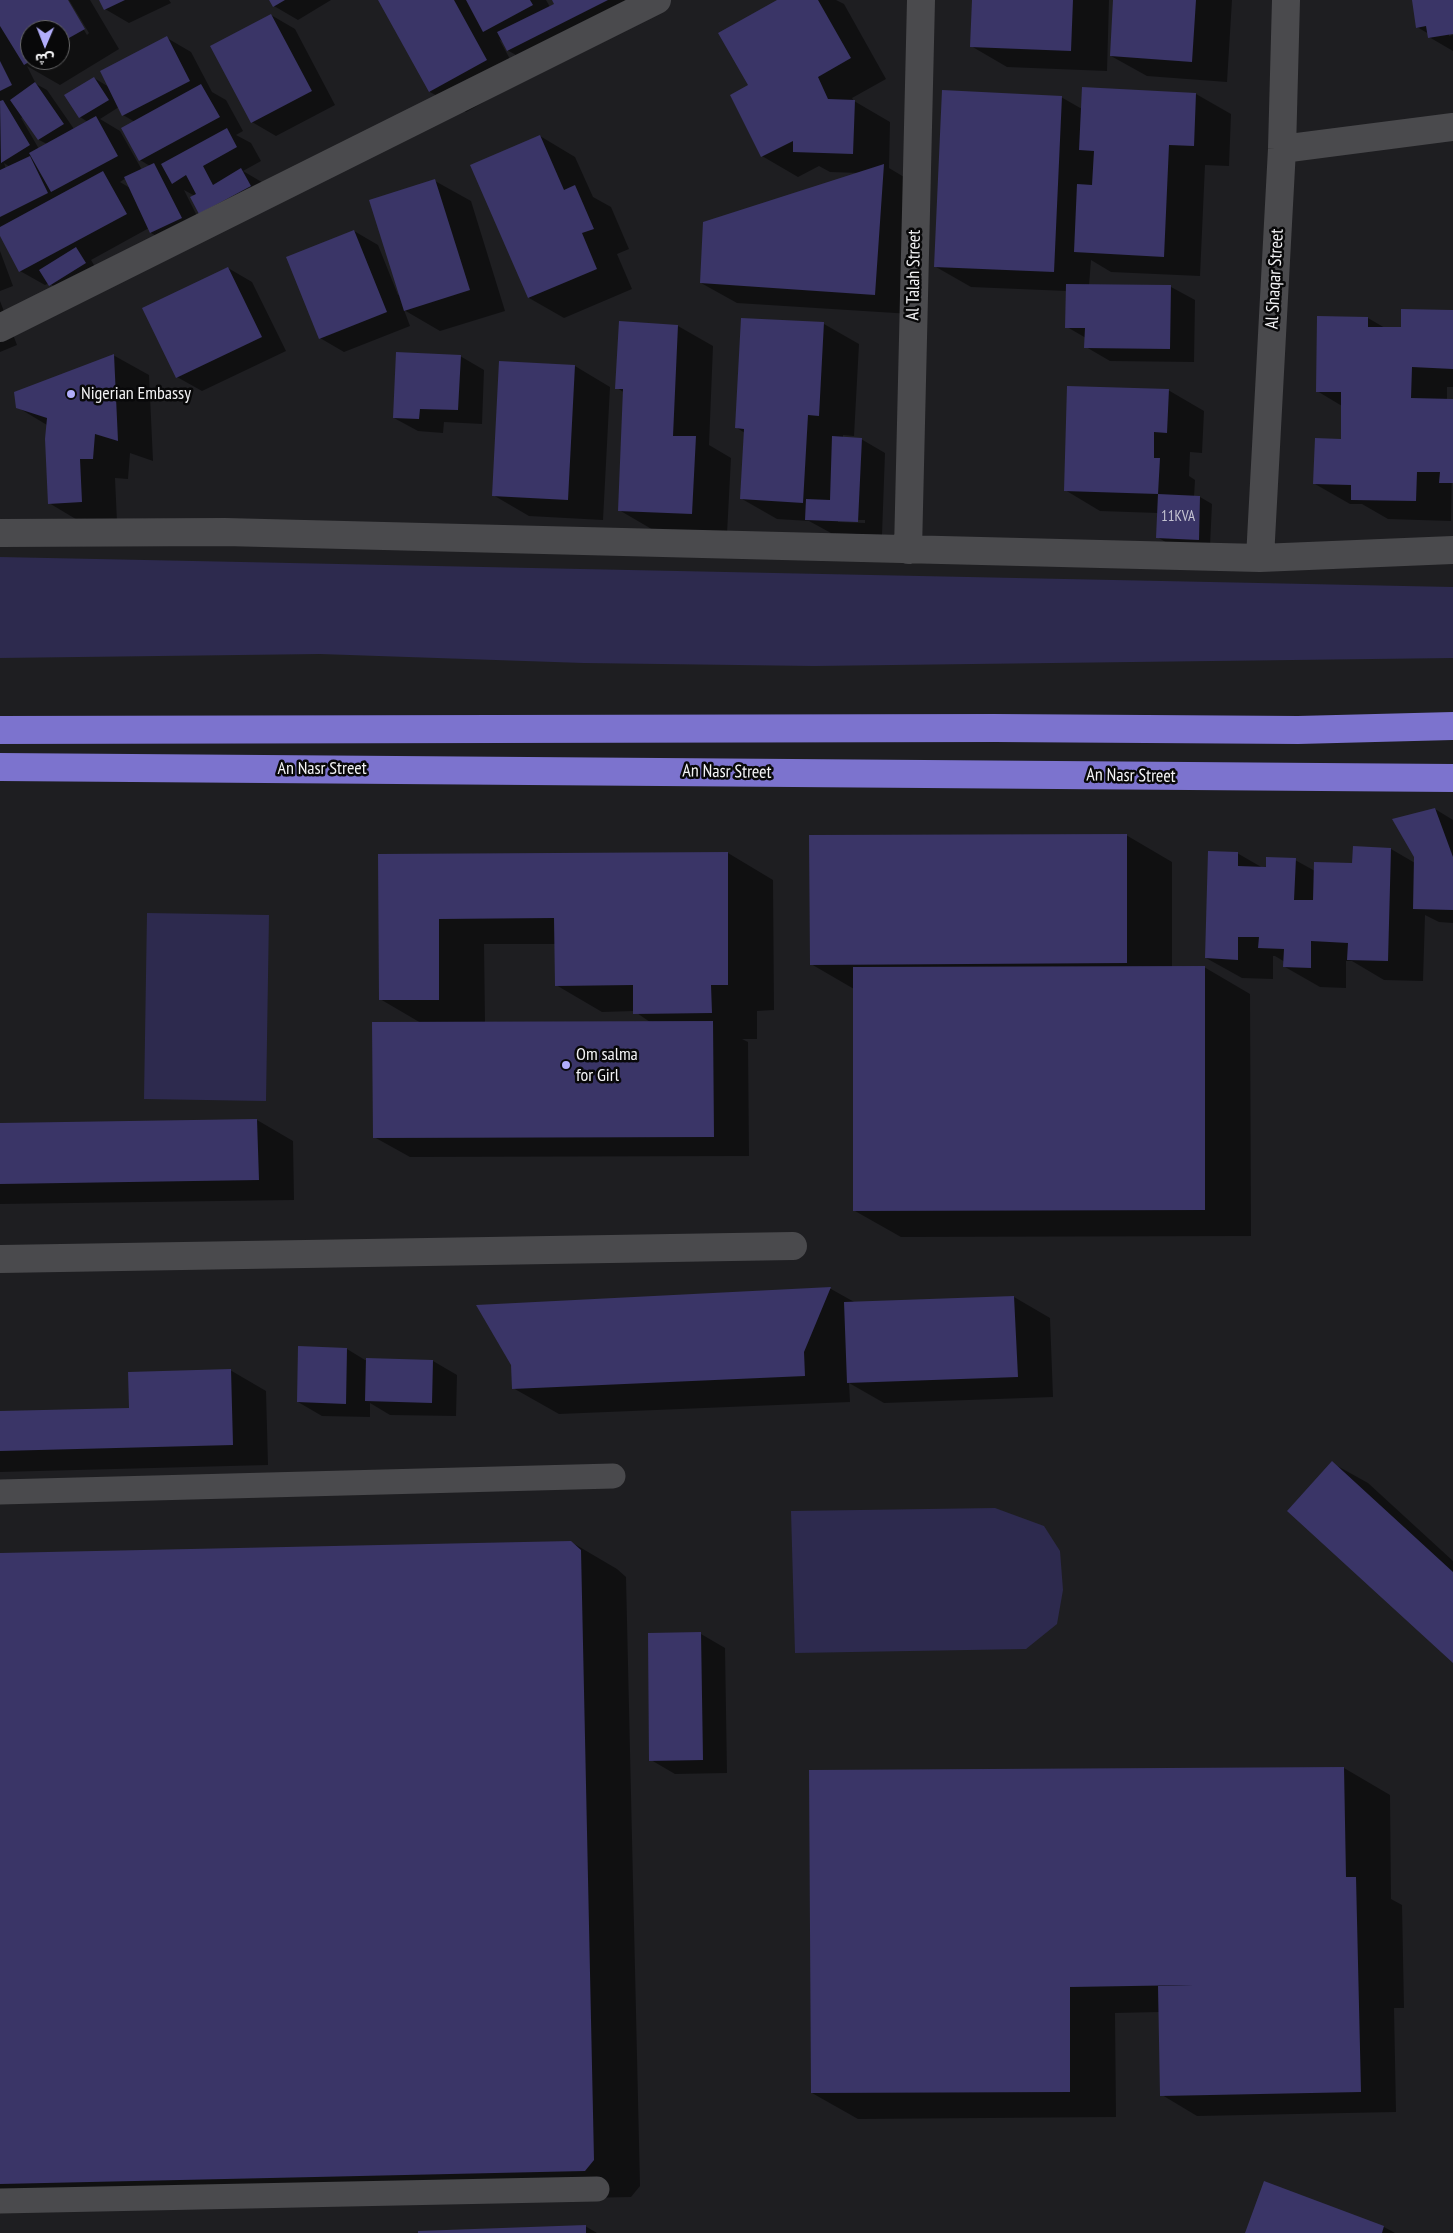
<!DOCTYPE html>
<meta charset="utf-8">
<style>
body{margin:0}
#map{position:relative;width:1453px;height:2233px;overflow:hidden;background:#1e1e21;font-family:"PT Sans Narrow","Noto Sans Arabic",sans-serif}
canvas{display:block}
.north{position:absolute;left:20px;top:20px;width:50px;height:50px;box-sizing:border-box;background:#080809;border:1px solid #666667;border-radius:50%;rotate:181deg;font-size:14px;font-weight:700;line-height:20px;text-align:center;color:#f3f3f5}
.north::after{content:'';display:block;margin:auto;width:18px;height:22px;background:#b1adfa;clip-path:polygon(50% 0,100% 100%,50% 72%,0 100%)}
</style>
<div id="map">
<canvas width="1453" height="2233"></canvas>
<div class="north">ش</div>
</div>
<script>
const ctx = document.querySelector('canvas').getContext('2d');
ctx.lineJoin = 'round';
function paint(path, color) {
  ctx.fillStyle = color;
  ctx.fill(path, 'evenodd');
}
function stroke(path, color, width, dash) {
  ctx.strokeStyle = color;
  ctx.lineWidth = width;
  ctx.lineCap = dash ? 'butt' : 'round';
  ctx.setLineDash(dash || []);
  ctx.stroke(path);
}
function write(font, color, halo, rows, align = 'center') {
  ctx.font = font + ' "PT Sans Narrow",sans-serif';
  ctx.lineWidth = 5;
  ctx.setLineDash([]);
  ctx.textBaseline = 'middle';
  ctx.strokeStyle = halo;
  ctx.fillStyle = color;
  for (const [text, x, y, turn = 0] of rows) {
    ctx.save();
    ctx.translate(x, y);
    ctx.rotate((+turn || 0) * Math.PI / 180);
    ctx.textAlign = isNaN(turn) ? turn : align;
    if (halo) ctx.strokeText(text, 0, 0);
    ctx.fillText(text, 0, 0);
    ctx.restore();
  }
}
paint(new Path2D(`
 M0,557L1453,587V658L814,666L583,663L320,654L0,658Z
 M147,913L269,915L266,1101L144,1099Z
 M995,1508L1044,1526L1060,1551L1063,1590L1057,1624L1026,1649L795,1653L791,1511Z`), '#2d2a4e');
paint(new Path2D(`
 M0,0H66L87,35L89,33L69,0H90L119,49L60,85L27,66L36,84L47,90L74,129L88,122L80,117L94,78L109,87L167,38L191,52L212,92L226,100L243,131L236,135L251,143L261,161L243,171L265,184L224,227L195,196L184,190L205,232L175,246L151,233L149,228L91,260L97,270L62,292L49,283L45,285L20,271L0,233ZM30,30H60V60H30ZM119,107L123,115L135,122L140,160L150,166L142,170L120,131L100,119ZM23,117L39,140L47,144L39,149L21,118ZM4,163L10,167L6,169ZM126,178L130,188L120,182Z
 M100,0H169L171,3L129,23L105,9Z
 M270,0H331L298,20L274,6Z
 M379,0H546L550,7L556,4L554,0H644L532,64L507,50L503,42L499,39L522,81L466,112L430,92Z
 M779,0H836L844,4L886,79L852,98L854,101L890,122L889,168L919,186L911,314L737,303L701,283L860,173L830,172L819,166L798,177L762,156L749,86Z
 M973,0H1109L1107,71L1007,67L971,46Z
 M1115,0H1232L1227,82L1147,76L1111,56Z
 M1413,0H1453V33H1449V36L1453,35V51L1429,37V34L1417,27Z
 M271,15L295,29L335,105L276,136L252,122Z
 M1196,94L1231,114L1229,166L1205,165L1200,276L1111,272L1091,260L1089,286L1171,287L1195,300L1194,362L1110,361L1086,347V338L1067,327V291L971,287L936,267L1061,97L1082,109Z
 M540,136L575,157L593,197L611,207L629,249L617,254L632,289L564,318L529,298Z
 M435,181L471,201L505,311L440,331L404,310L410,326L344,352L320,338L354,231L378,245L398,295L400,294Z
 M0,251L13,286L0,291Z
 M228,268L252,282L286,351L202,391L177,377L144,309Z
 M0,301L17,345L0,352Z
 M1453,311V387H1447V400H1453L1451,521L1388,519L1362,504H1350L1315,484L1342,440V406L1317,391L1368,318L1385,328L1402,329Z
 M824,324L859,344L854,436L843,435V438L861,439L885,453L882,535L831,533L809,521L777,519L742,499L745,433L737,428ZM838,520H865V523L838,522Z
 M678,326L713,346L709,445L731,458L727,534L655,531L619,510L625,393L617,388Z
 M113,355L149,375L153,461L130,453L128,479L115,478L117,522L84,524L49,503L47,425L17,407Z
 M460,356L484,370L482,424L444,422L443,433L418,431L394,418Z
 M575,366L610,387L603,520L529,516L493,495Z
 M1168,390L1204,411L1202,453L1190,452L1189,476L1195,480L1194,497H1200L1212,504L1210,546L1169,544L1157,537L1158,513L1100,511L1065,490Z
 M1435,809L1453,820V923L1439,922L1425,915L1423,981L1384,980L1352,961H1346V988L1320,987L1285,967V962L1275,956H1273V979L1242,978L1206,958L1237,853L1263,868L1295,860L1315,871L1353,864L1354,848L1391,849L1415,863Z
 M1126,835L1172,862V967H1204L1250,994L1251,1236L901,1237L855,1211L854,989L811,964Z
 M728,853L773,880L774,1010L757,1011V1039H742L748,1042L749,1156L410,1157L374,1137L421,1023L380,999L379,855ZM484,944H556V985L602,1012L634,1011L650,1022L485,1023Z
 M257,1120L293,1141L294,1200L0,1204V1124Z
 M831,1289L856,1303L1014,1297L1050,1318L1053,1397L884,1403L849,1383L850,1402L559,1414L513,1388L512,1365L478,1306Z
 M347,1349L365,1360L433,1361L457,1375L456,1416L390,1415L370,1403V1417L322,1416L298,1402Z
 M230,1370L266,1391L268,1465L0,1472V1412L130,1409Z
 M1332,1463L1368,1483L1453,1561V1661Z
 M571,1542L617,1569L626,1577L640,2186L631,2197L28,2210L0,2194V1554Z
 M649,1634H701L725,1648L727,1773L675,1774L651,1760Z
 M1344,1768L1390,1795L1391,1899L1402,1905L1404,2008H1394L1396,2112L1197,2116L1162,2095L1160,2012L1115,2013L1116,2117L858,2119L812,2093Z
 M1265,2183L1384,2227L1395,2233H1246Z
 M585,2226L597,2233H409Z`), '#0007');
paint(new Path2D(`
 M0,0H68L85,29L60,43V30H30V60H32L24,65L0,26Z
 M99,0H125L104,10Z
 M269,0H285L273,7Z
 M378,0H454L487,60L429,92Z
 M466,0H530L533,5L483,32Z
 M552,0H608L507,51L497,32L554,4Z
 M777,0H818L851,58L818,77L828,99L855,100L853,154L793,152V141L761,157L730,95L748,85L718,33Z
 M972,0H1073L1071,51L970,47Z
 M1113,0H1196L1192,62L1110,56Z
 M1412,0H1453V34L1428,38L1426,26L1416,28Z
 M271,14L312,91L251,123L210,46Z
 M167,36L190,81L122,116L100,71Z
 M0,61L12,85L0,91Z
 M94,77L109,100L79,118L64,95Z
 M35,82L64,124L38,140L10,100Z
 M201,84L220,117L139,161L121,128Z
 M1082,87L1196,93L1194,146L1169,145L1164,257L1074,252L1077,184L1092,185L1094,151L1079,150Z
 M942,90L1062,96L1054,272L934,267Z
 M3,100L30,145L1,163L0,101Z
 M96,116L118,156L51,192L29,153Z
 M227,128L237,147L203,166L213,185L241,168L251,186L199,214L190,197L196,194L186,175L172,184L161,164Z
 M540,135L564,190L575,185L594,229L582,233L597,269L528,298L470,165Z
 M30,156L48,193L0,217V170Z
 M154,163L182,218L150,233L124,177Z
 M884,164L875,295L700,283L703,222Z
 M103,171L127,214L19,272L0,236V227Z
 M435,179L470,290L404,311L369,200Z
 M354,230L387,312L319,339L286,257Z
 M76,247L86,263L49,286L39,270Z
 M228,267L262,337L176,378L142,308Z
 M1066,284L1171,285L1170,349L1084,348L1085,328H1065Z
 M1401,309L1453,310V369L1412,367L1411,398L1453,399V483H1439L1440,472H1417L1416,501L1351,500V485L1313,484L1315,438L1341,439V392H1316L1317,316L1368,317V327H1401Z
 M741,318L824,322L819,416L808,415L803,503L740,499L744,429L735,428Z
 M619,321L678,325L673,436H696L692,514L618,511L623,389H615Z
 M396,352L461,355L458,410L420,409L419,419L393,418Z
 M114,354L118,441L95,434L93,459H80L82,502L48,504L45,439L47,418L16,408L14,392Z
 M499,361L575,365L568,500L492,496Z
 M1067,386L1169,389L1167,433L1154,432V458H1160L1158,494L1064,491Z
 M832,436L862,438L858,522L805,520L806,499L830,500Z
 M1158,494L1200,496L1199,540L1156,538Z
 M1435,808L1453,857V910L1413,909L1414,857L1392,819Z
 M1127,834V963L810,965L809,835Z
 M1353,846L1391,848L1388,961L1347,960L1348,943L1311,941V968L1283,967L1284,949L1258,948L1259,937H1238V960L1205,958L1208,851L1238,852V866L1266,867V857L1296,858L1294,900H1313L1314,862L1352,863Z
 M728,852V985H711L712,1013L633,1014V985L555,986L554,918L439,919V1000H379L378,854Z
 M1205,966V1210L853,1211V967Z
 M713,1021L714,1137L373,1138L372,1022Z
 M257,1119L259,1180L0,1184V1123Z
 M831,1287L804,1352L805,1376L512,1389L511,1365L476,1305Z
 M1014,1296L1018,1377L847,1383L844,1302Z
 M298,1346L347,1348L346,1404L297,1402Z
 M366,1358L433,1360L432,1403L365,1401Z
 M231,1369L233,1445L0,1451V1411L129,1408L128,1372Z
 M1332,1461L1453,1572V1663L1287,1511Z
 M571,1541L581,1550L594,2160L585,2171L0,2184V1553Z
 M701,1632L703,1760L649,1761L648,1633Z
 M1344,1767L1346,1877H1356L1361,2092L1160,2096L1158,1986L1193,1985L1070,1987V2092L811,2093L809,1770Z
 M1264,2181L1384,2226L1382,2233H1245Z
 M586,2225V2233H418V2231Z`), '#3a3567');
stroke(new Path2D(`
 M0,1492L613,1476
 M0,2201L597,2189`), '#4a4a4d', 25);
stroke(new Path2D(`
 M1282,149L1453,127
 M0,328L657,0
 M0,533L225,532L1260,558L1453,550
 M908,550L921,0
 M1260,558L1282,149L1286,0
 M0,1259L793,1246`), '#4a4a4d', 28);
stroke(new Path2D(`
 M0,730L994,728L1298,730L1453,726
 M0,767L1453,778`), '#7c73ce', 28);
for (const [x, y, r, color] of [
 [71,394,5,"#b1adfa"],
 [566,1065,5,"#b1adfa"]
]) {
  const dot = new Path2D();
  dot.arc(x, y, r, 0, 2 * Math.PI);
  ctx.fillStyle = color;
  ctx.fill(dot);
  stroke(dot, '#080809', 2);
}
write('15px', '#c5c4d2', null, [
 ["11KVA",1178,517]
]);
write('18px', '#f3f3f5', '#080809', [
 ["Al Talah Street",914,275,-89],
 ["Al Shaqar Street",1275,279,-87],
 ["An Nasr Street",322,769],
 ["An Nasr Street",727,772,1],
 ["An Nasr Street",1131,776,1]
]);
write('18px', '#f3f3f5', '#080809', [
 ["Nigerian Embassy",81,394],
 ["Om salma",576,1055],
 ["for Girl",576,1076]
], 'left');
</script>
